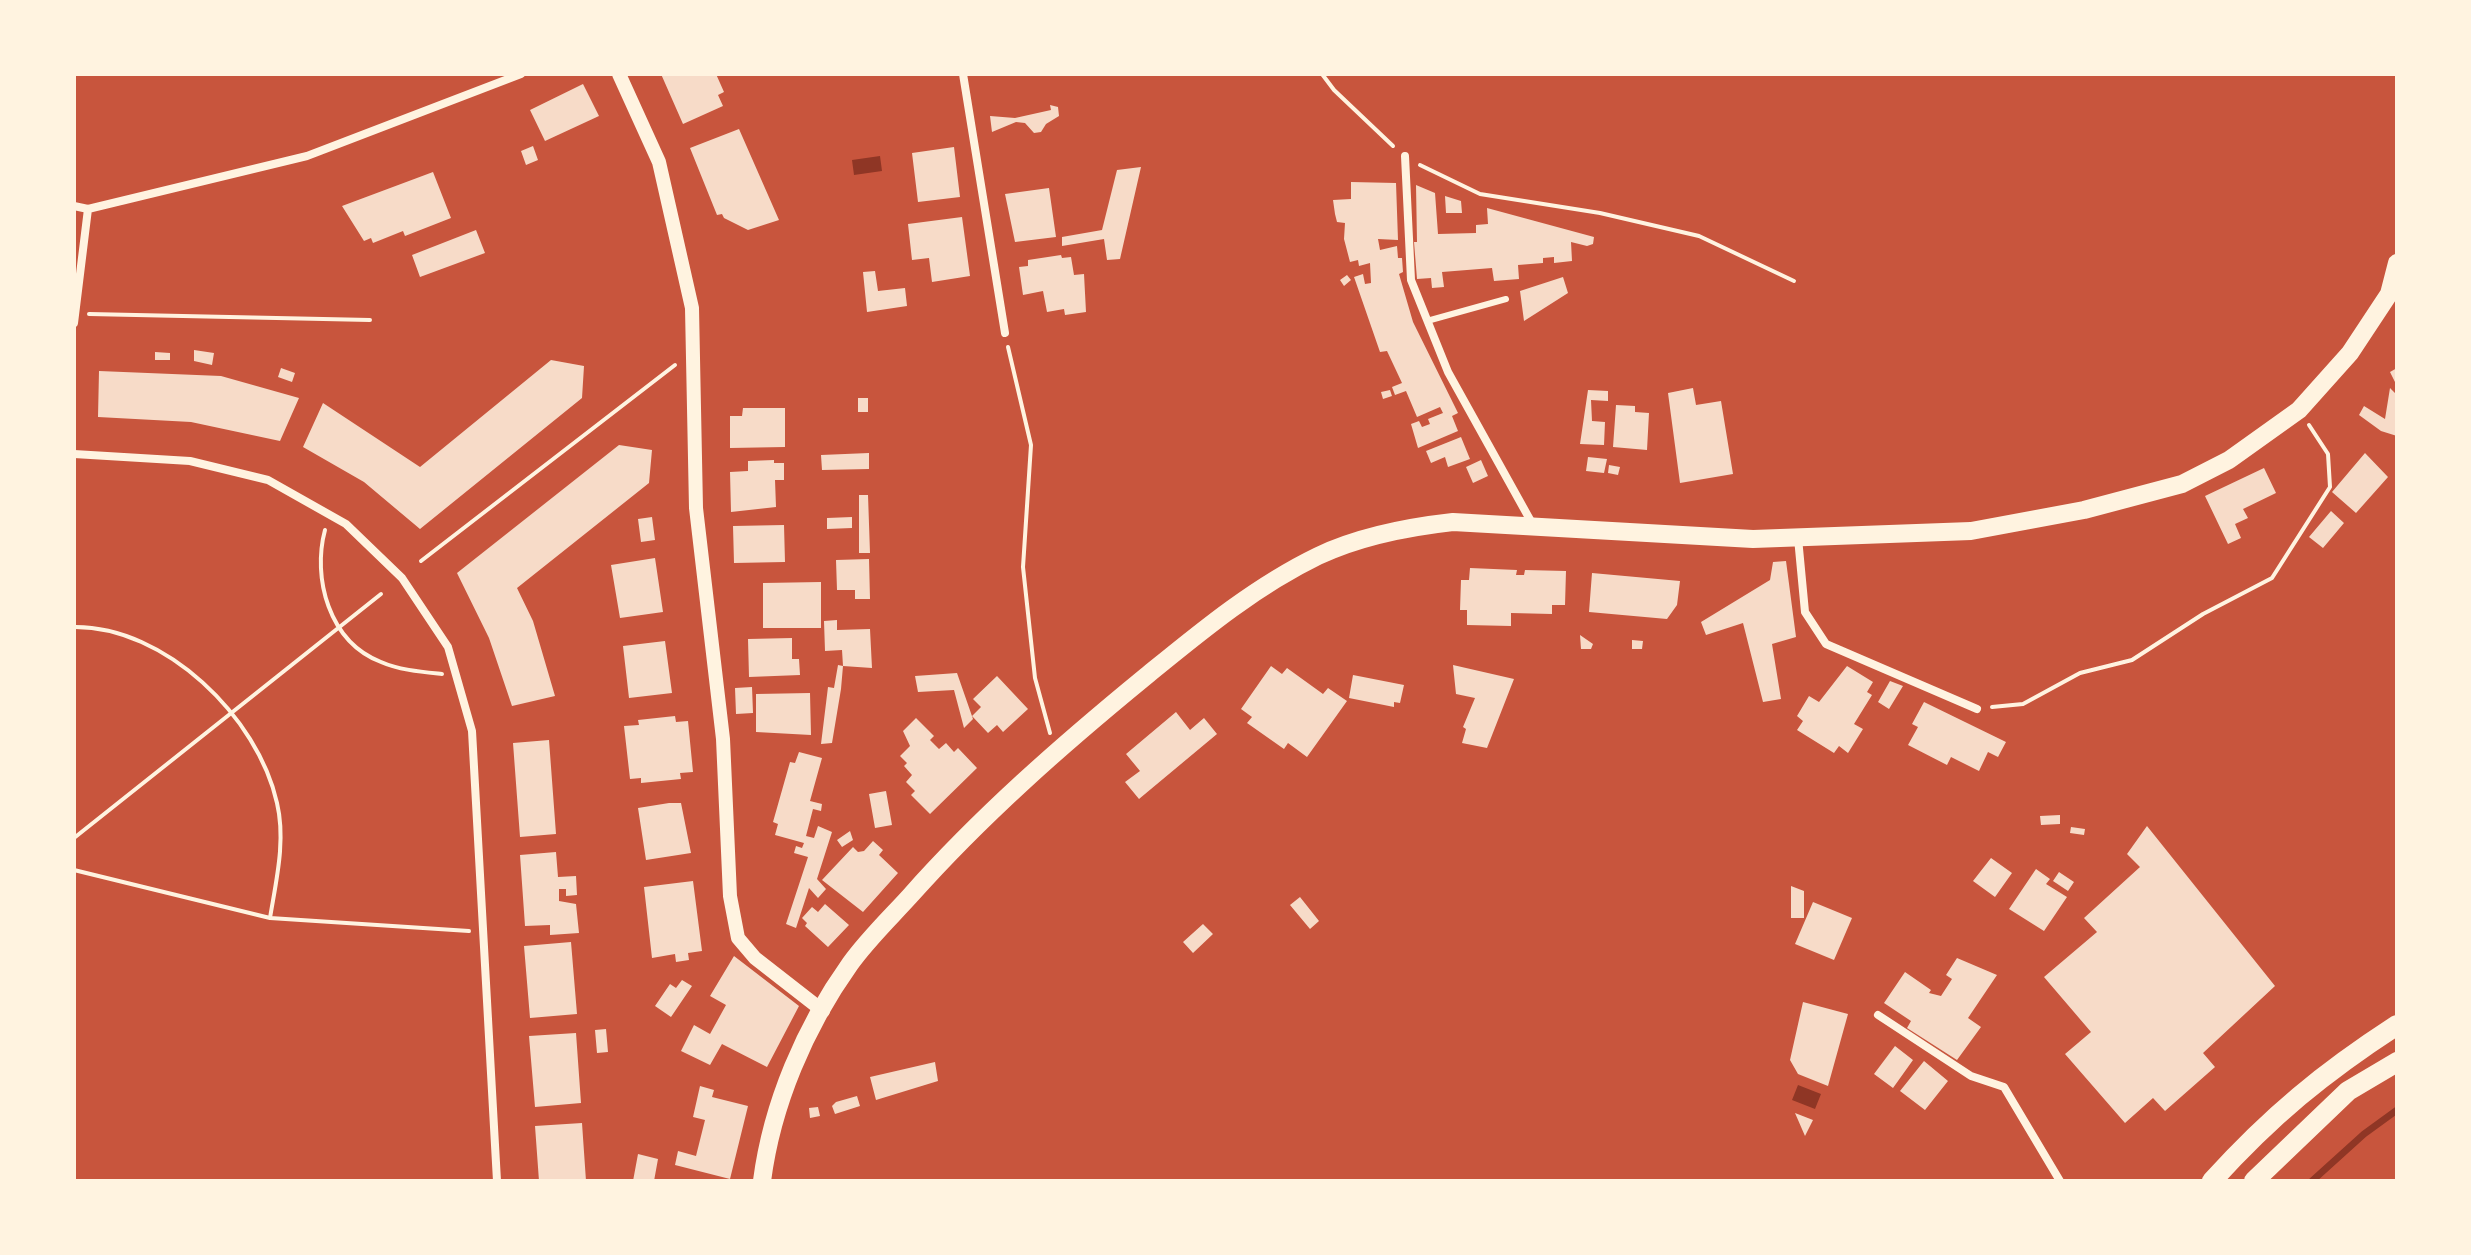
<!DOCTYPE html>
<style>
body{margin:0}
#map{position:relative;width:2471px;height:1255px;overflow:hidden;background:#c8553d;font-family:"Exo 2",sans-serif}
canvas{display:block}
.frame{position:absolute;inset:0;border:76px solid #fff3e0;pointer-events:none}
</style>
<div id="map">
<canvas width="2471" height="1255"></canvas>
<div class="frame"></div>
</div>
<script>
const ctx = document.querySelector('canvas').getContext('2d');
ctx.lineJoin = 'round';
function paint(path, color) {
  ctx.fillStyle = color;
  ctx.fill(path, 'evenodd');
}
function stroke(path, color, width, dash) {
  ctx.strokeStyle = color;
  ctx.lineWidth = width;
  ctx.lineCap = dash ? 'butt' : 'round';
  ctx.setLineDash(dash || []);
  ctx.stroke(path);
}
paint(new Path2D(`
 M880,156L882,171L854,175L852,160Z
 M1798,1085L1821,1094L1815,1109L1792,1100Z`), '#8f3625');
stroke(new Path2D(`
 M2312,1181L2364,1134L2397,1110`), '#8f3625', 7);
paint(new Path2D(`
 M661,74H716L724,92L718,95L723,106L683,124Z
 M583,84L599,116L545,141L530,110Z
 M1050,105L1058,107L1059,116L1046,124L1041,132L1034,133L1025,123L1016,122L992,132L990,116L1015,118L1051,110Z
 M739,129L779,220L748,230L724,218L722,214L717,215L690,148Z
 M533,146L538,160L526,165L521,151Z
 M954,147L960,197L918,202L912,153Z
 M1141,167L1120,259L1107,260L1104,239L1062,246V237L1102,230L1117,170Z
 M433,172L451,218L405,236L403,231L373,243L371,238L364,241L342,206Z
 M1351,182L1396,183L1398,240L1378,239L1380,250L1397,246L1398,258H1402L1403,272L1399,274L1413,322L1458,413L1452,416L1458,431L1418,448L1411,424L1419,421L1422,427L1430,424L1428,419L1443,413L1440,407L1417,417L1406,391L1395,395L1392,387L1402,383L1387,351L1380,352L1354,277L1363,274L1365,284L1371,283L1370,263L1359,266L1358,260L1350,262L1344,239L1345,223L1337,222L1335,214L1333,200L1351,199Z
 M1416,185L1435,193L1438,234L1476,233V225L1488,224L1487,208L1594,237L1593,244L1587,246L1571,242L1572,261L1554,263V257L1543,258V263L1518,265L1519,279L1494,281L1492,268L1442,272L1444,287L1432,288L1431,278L1417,279L1414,242H1417Z
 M1049,188L1056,237L1015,242L1005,194Z
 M1445,196L1461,201L1462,213H1446Z
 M962,217L970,276L932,282L929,258L912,260L908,224Z
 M476,230L485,253L420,277L412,255Z
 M1061,255L1062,258L1071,257L1074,275L1084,274L1086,312L1065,315L1064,309L1047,312L1043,291L1023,295L1019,267L1028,266V260Z
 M875,271L878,291L905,288L907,306L867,312L863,272Z
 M1347,275L1351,280L1344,286L1340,280Z
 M1563,277L1568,293L1524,321L1520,291Z
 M194,350L214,353L212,365L194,361Z
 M155,352L170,353V360H155Z
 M551,360L584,366L582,398L420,529L364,482L303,447L323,403L420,467Z
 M281,368L295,373L292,382L278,377Z
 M2397,368V386L2390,372Z
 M99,371L221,376L299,398L280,441L191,422L98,417Z
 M1693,388L1696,405L1721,401L1733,474L1680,483L1668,393Z
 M2390,388L2397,395V436L2381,431L2359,415L2364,406L2385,419Z
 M1390,390L1392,396L1383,399L1381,392Z
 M1588,390L1608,391V401L1591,400L1592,421L1605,422L1604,445L1580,444Z
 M858,398H868V412H858Z
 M1616,405L1635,406V412L1649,413L1647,450L1613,447Z
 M743,408H785V447L730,448V416H742Z
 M1461,437L1470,459L1448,467L1445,457L1431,463L1426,451Z
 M619,445L652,450L649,483L517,588L533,621L555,696L512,706L489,638L457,573Z
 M869,453V469L822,470L821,455Z
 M2365,453L2388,477L2356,513L2332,492Z
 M1588,457L1607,459L1604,473L1586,471Z
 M774,460V463H784V480H775L776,507L731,512L730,472L748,471V461Z
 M1481,460L1488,476L1473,483L1466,467Z
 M1609,465L1620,467L1618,475L1608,473Z
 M2264,468L2276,493L2243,509L2248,518L2235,524L2241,538L2228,544L2205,496Z
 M859,495H868L870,553H859Z
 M2331,511L2344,523L2323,548L2309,537Z
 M652,517L655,540L641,542L638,519Z
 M852,517V528L827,529V518Z
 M784,525L785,562L734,563L733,526Z
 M655,558L663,612L620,618L611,565Z
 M869,559L870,599H855V590H837L836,560Z
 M1786,561L1796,637L1772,644L1781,699L1763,702L1743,623L1706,635L1701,622L1770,580L1773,562Z
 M1470,568L1517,570L1516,575H1524L1525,570L1566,571L1565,605H1552V614L1511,613V626L1467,625V610H1460L1461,580H1469Z
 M1592,573L1680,581L1677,605L1667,619L1589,612Z
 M821,582V628H763V583Z
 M837,620V630L870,629L872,668L843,666L842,650L825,651L824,621Z
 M1580,635L1593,644L1591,649H1581Z
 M792,638V659H799L800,675L749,677L748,639Z
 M1632,640L1643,641L1642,649H1632Z
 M665,641L672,693L629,698L623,646Z
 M838,665L843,666L841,689L832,743L821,744L828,687L834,688Z
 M1453,665L1514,679L1487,748L1462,743L1466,729L1463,727L1475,698L1456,694Z
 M1271,666L1282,674L1287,668L1323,694L1328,688L1347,701L1307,757L1288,743L1284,749L1247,723L1252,717L1241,709Z
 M1847,666L1873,682L1867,692L1872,695L1854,724L1863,729L1848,753L1839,746L1834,753L1797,730L1803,721L1797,716L1809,696L1819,702Z
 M957,673L973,719L964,728L954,690L918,692L915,676Z
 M1353,675L1404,685L1400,703L1394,702V707L1349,698Z
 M997,676L1028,709L1003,732L997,725L988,733L972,716L981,707L973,699Z
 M1890,681L1903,686L1889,709L1878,702Z
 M752,687L753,713L736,714L735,688Z
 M810,693L811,735L756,732V694Z
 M1924,702L2006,742L1998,757L1988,752L1979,771L1951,757L1947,765L1908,745L1918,727L1912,724Z
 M1176,712L1190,730L1204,718L1217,734L1139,799L1125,782L1140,771L1126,754Z
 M675,716L676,722L688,721L693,772L680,773L681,779L641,783V778L630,779L624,726L639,725L638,720Z
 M916,718L934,736L930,740L939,749L946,743L954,752L958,748L977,768L930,814L911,795L915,791L906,782L912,775L904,766L907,763L900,756L910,746L903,731Z
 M549,740L556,834L520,837L513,743Z
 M799,752L822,758L810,801L822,804L821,811L813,809L806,836L814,838L818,826L832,832L817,879L826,889L818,898L809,888L796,928L786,924L808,857L794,853L796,846L802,848L804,843L775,835L778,824L773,822L790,762L795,763Z
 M886,791L892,825L875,828L869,794Z
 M669,803H681L691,853L646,860L638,808Z
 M2060,815V824L2041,825L2040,816Z
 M2147,826L2275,986L2203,1053L2215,1067L2165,1111L2153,1098L2125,1123L2065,1054L2091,1032L2044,977L2097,932L2084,918L2140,867L2127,854Z
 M2071,827L2085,829L2084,835L2070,833Z
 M850,831L853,840L842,847L837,840Z
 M873,841L883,850L879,855L898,873L863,912L822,880L853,847L858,852L864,851Z
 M556,852L558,877L576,876L577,895L566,896V889H559V901L576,904L579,933L550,935V925L525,926L520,855Z
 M1991,858L2012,873L1995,897L1973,881Z
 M2036,869L2050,879L2046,884L2067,897L2044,931L2009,909Z
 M2059,872L2074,882L2068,891L2053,881Z
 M693,881L702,951L688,953L689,960L676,962L675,954L652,958L644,887Z
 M1791,886L1804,891V918H1791Z
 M1300,897L1319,921L1310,929L1290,905Z
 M1813,902L1852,918L1834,960L1795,944Z
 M825,904L849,925L828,947L805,926L807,923L802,918L812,907L818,912Z
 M1203,924L1213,934L1193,953L1183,942Z
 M571,942L577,1014L530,1018L524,946Z
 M734,956L799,1006L767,1067L722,1044L710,1065L681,1051L694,1025L710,1034L726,1005L710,996Z
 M1957,958L1997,975L1968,1018L1981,1027L1957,1060L1907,1028L1911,1021L1884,1003L1905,972L1931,990L1929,993L1941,996L1952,979L1946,975Z
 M682,980L692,986L671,1017L655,1006L670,984L676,988Z
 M1803,1002L1848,1014L1828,1086L1798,1074L1790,1060Z
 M606,1029L608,1052L597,1053L595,1030Z
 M576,1033L581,1103L535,1107L529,1036Z
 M1895,1046L1913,1060L1893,1088L1874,1074Z
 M1924,1061L1948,1081L1925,1110L1900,1091Z
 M935,1062L938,1081L876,1100L870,1077Z
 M700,1086L714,1090L712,1097L748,1106L730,1179L675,1165L678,1151L696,1156L705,1120L693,1117Z
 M857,1096L860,1106L835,1114L832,1106L836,1102Z
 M818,1107L820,1116L810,1118L809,1108Z
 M1795,1113L1813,1120L1805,1136Z
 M582,1123L586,1181H539L535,1126Z
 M638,1154L658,1159L654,1181H633Z`), '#f7dbc8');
stroke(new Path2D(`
 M1322,74L1334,90L1393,146
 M1420,165L1480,194L1600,213L1699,236L1794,281
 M89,314L370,320
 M1008,347L1031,445L1023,567L1035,678L1050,733
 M325,530C312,578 329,642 381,662C399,670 423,672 442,674
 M421,561L675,365
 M74,627C165,626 258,717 277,803C286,841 276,881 270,918
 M1992,707L2023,704L2080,673L2132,660L2203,614L2272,578L2330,487L2328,454L2309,425
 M74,838L381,594
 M74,870L270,918L469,931`), '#fff3e0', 4);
stroke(new Path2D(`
 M1427,321L1506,299`), '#fff3e0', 6);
stroke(new Path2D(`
 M963,74L1005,333
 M1405,156L1411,280L1448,372L1533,525
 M74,206L88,209L307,156L521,74
 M74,323L88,209
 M74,454L190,461L268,480L346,524L402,578L448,647L472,731L497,1181
 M1798,538L1805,612L1826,644L1977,709
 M1878,1015L1971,1076L2004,1087L2060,1181`), '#fff3e0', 8);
stroke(new Path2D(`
 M619,74L659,162L692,308L696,508L723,739L730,896L738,938L755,958L823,1011`), '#fff3e0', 14);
stroke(new Path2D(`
 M762,1181C772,1104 805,1027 850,964C867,940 890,918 910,896C981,816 1062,745 1145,677C1199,633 1254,587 1318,556C1360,536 1408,527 1453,522L1753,539L1971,531L2084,510L2182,484L2229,460L2299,410L2350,353L2389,294L2397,263`), '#fff3e0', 18);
stroke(new Path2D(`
 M2212,1181C2271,1116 2323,1073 2397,1025
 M2254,1181L2348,1091L2397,1062`), '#fff3e0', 20);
</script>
